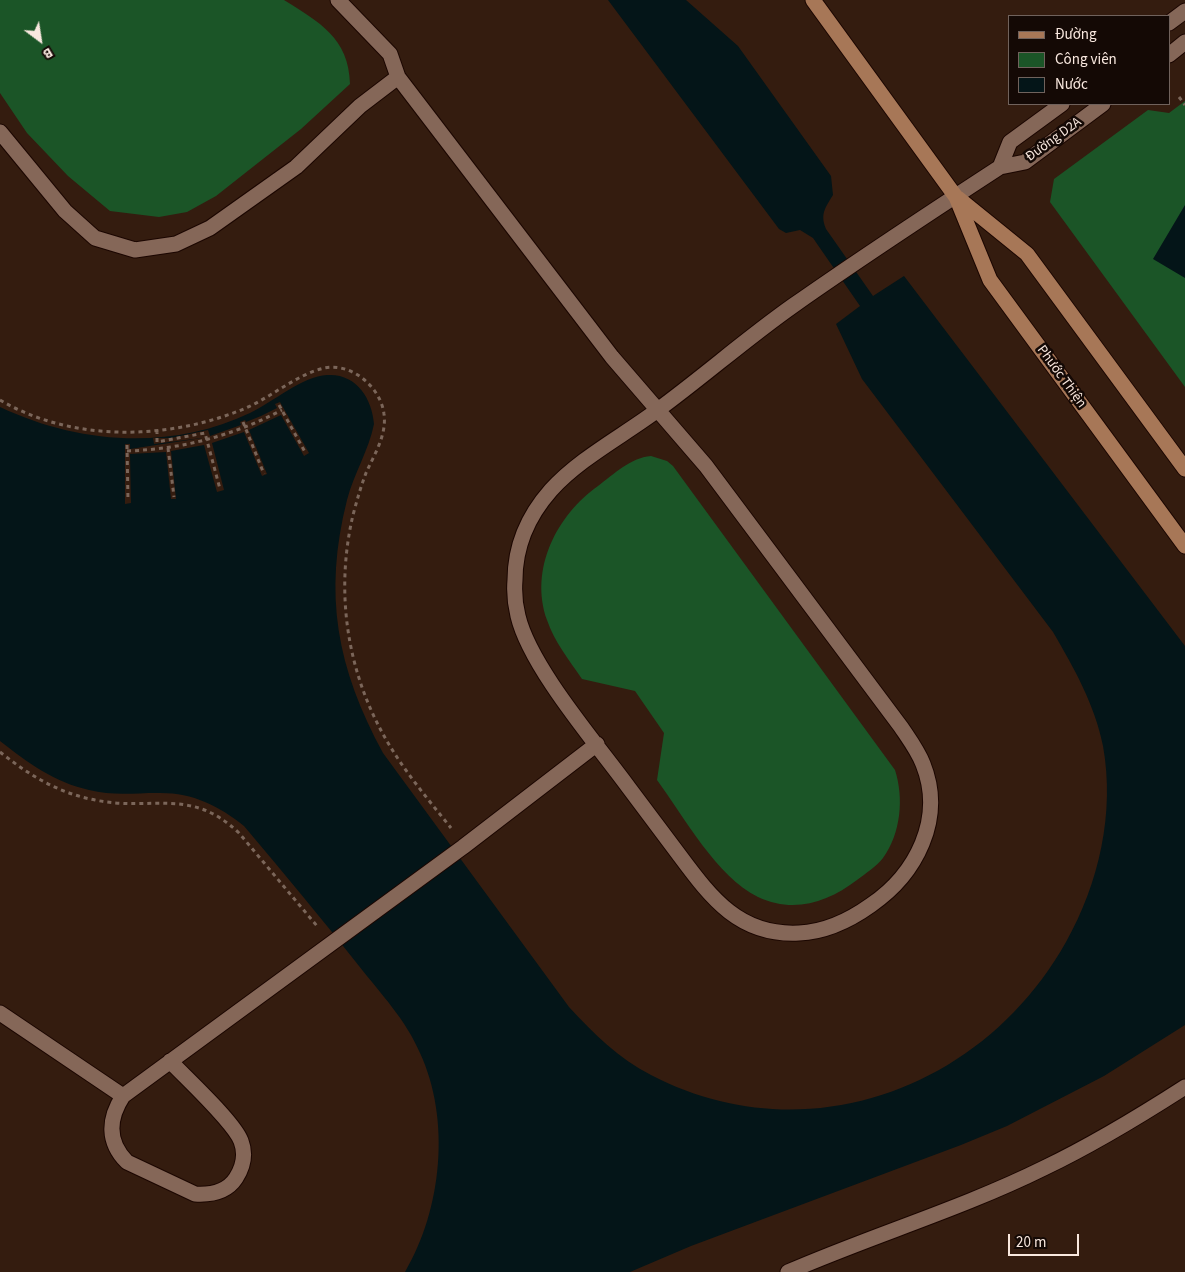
<!DOCTYPE html>
<meta charset="utf-8">
<style>
body{margin:0}
#map{position:relative;width:1185px;height:1272px;overflow:hidden;background:#341c0f;font-family:"Source Sans 3",sans-serif}
canvas{display:block}
.legend{position:absolute;left:1008px;top:15px;width:162px;height:90px;box-sizing:border-box;background:#140905;border:1px solid #70625c;margin:0;padding:6px 9px;list-style:none;font-size:15px;color:#f9e8df}
.legend li{display:flex;align-items:center;gap:10px;height:25px}
.legend b{width:25px;border:1px solid #70625c}
.north{position:absolute;left:15px;top:15px;width:50px;height:50px;-webkit-text-stroke:4px #140905;paint-order:stroke;rotate:149deg;font-size:14px;font-weight:700;line-height:20px;text-align:center;color:#f9e8df}
.north::after{content:'';display:block;margin:auto;width:18px;height:22px;background:#f9e8df;clip-path:polygon(50% 0,100% 100%,50% 72%,0 100%)}
.scale{position:absolute;left:1008px;top:1234px;width:71px;height:22px;box-sizing:border-box;border:2px solid #f9e8df;border-top:0;padding-left:6px;font-size:15px;line-height:18px;white-space:nowrap;color:#f9e8df;-webkit-text-stroke:4px #140905;paint-order:stroke}
</style>
<div id="map">
<canvas width="1185" height="1272"></canvas>
<ul class="legend">
<li><b style="height:6px;background:#a77757"></b>Đường</li>
<li><b style="height:14px;background:#1b5527"></b>Công viên</li>
<li><b style="height:14px;background:#041518"></b>Nước</li>
</ul>
<div class="north">B</div>
<div class="scale">20 m</div>
</div>
<script>
const ctx = document.querySelector('canvas').getContext('2d');
ctx.lineJoin = 'round';
function paint(path, color) {
  ctx.fillStyle = color;
  ctx.fill(path, 'evenodd');
}
function stroke(path, color, width, dash) {
  ctx.strokeStyle = color;
  ctx.lineWidth = width;
  ctx.lineCap = dash ? 'butt' : 'round';
  ctx.setLineDash(dash || []);
  ctx.stroke(path);
}
function write(font, color, halo, rows, align = 'center') {
  ctx.font = font + ' "Source Sans 3",sans-serif';
  ctx.lineWidth = 5;
  ctx.setLineDash([]);
  ctx.textBaseline = 'middle';
  ctx.strokeStyle = halo;
  ctx.fillStyle = color;
  for (const [text, x, y, turn = 0] of rows) {
    ctx.save();
    ctx.translate(x, y);
    ctx.rotate((+turn || 0) * Math.PI / 180);
    ctx.textAlign = isNaN(turn) ? turn : align;
    if (halo) ctx.strokeText(text, 0, 0);
    ctx.fillText(text, 0, 0);
    ctx.restore();
  }
}
paint(new Path2D(`
 M0,0H284C319,22 349,38 350,84L301,129L216,196L187,212L159,217L110,211L68,176L27,133L0,93Z
 M1185,101V387L1050,202L1054,179L1148,110L1169,113Z
 M651,456L667,461L673,466L895,770C904,798 901,833 883,858C876,867 866,873 857,880C828,902 794,914 758,897C717,877 684,817 657,780L664,733L635,691L582,679C569,660 554,641 547,620C529,569 557,515 598,486C614,474 630,458 651,456Z`), '#1b5527');
paint(new Path2D(`
 M608,0H686L738,46L831,176L833,195C825,208 820,214 826,229L873,296L904,276L1185,646V1025L1104,1076L1007,1126L961,1145L691,1246L630,1272H405C442,1209 451,1120 420,1053C406,1020 381,994 359,966C322,919 283,872 244,826C218,805 191,792 157,793C134,793 112,796 89,790C54,782 28,763 0,741V407C78,444 170,451 250,413C273,402 303,376 327,375C356,373 372,398 374,424C369,450 354,473 347,500C323,595 337,668 383,753L569,1007C593,1033 619,1059 651,1075C804,1155 983,1090 1066,942C1099,883 1115,813 1103,746C1095,705 1074,668 1053,632L862,379L836,324L860,306L813,238L800,230L786,233L779,229Z
 M1185,205V278L1153,259Z`), '#041518');
paint(new Path2D(`
 M280,402L309,453L304,456L281,415L249,430L267,474L262,476L244,432L212,443L224,490L217,492L204,445L171,451L176,499H171L166,452L130,454L131,503L125,504V444H130V449L202,438L154,444L153,438H171L208,430L210,436L241,425L240,422L245,420L246,422L261,416L277,408L275,404Z`), '#341c0f');
const street = new Path2D(`
 M338,0L390,54L398,77L612,357L706,466L901,727C909,739 918,751 923,764C945,819 916,874 871,905C850,920 825,932 799,933C740,936 712,899 680,856C663,833 646,811 629,788C597,744 530,667 518,616C515,604 514,592 515,580C515,546 528,516 551,490C580,458 623,436 659,409C704,376 747,338 794,305C861,258 931,212 1000,167L1025,162L1103,104
 M1169,23L1185,11
 M1169,55L1185,42
 M0,132L65,211L95,238L135,250L176,244L210,228L296,167L360,106L398,77
 M1000,167L1010,142L1062,104
 M0,1013L123,1096L463,847L597,744
 M123,1096C108,1119 107,1142 127,1162L195,1194C211,1195 227,1192 236,1178C243,1167 246,1154 241,1141C234,1122 186,1078 170,1061
 M788,1272C873,1235 961,1209 1044,1168C1092,1145 1140,1116 1185,1087`);
const secondary = new Path2D(`
 M813,0L956,197L990,280L1185,546
 M958,198L1027,254L1185,469`);
stroke(street, '#1b0600', 17);
stroke(secondary, '#1b0600', 17);
stroke(new Path2D(`
 M1179,97L1185,105
 M0,400C73,443 170,440 246,408C273,396 296,375 324,368C352,362 381,388 384,414C387,435 374,455 366,473C361,486 357,500 353,515C334,596 348,680 393,751C410,778 431,803 451,828
 M279,405L305,452
 M243,422L264,474
 M157,430V442L205,433L220,489
 M127,445L128,501
 M168,448L174,497
 M127,451C183,449 232,436 282,410
 M0,752C29,775 58,793 95,800C151,812 190,786 239,833L317,926`), '#7b665a', 3, [4, 4]);
stroke(street, '#856758', 15);
stroke(secondary, '#a77757', 15);
write('14px', '#f9e8df', '#140905', [
 ["Đường D2A",1054,140,-36],
 ["Phước Thiện",1061,377,54]
]);
</script>
